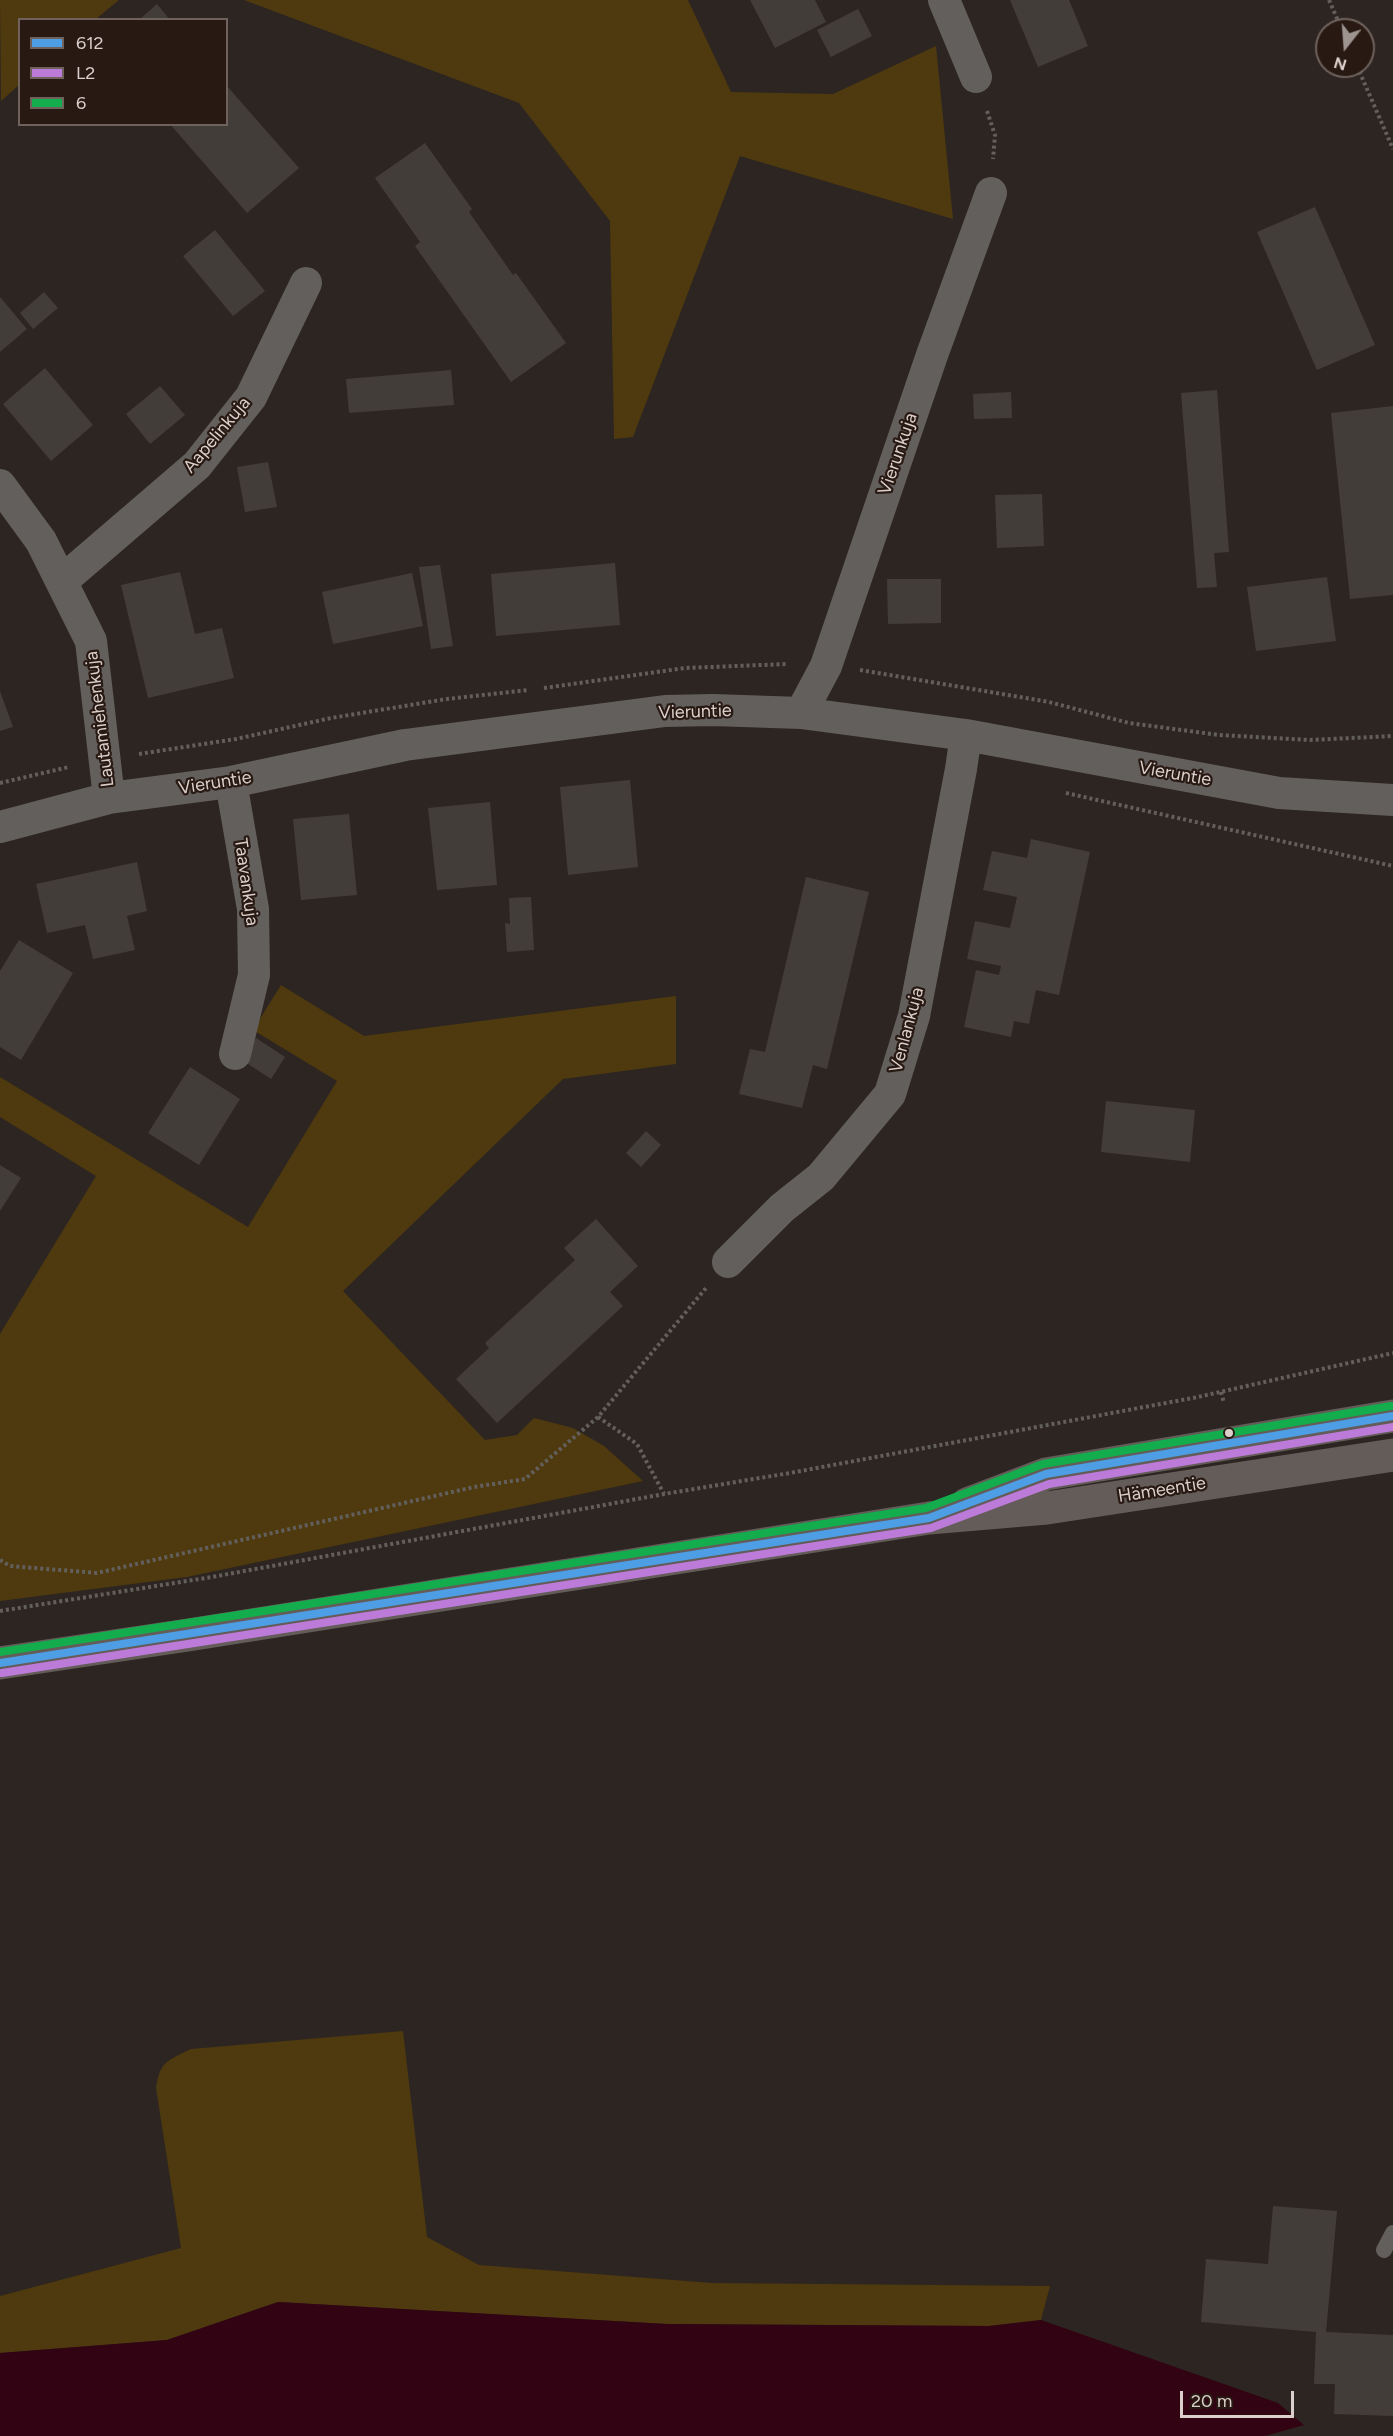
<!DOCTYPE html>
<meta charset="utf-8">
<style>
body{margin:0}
#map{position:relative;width:1393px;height:2436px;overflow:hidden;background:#2d2521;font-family:Figtree,sans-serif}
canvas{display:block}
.legend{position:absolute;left:18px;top:18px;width:210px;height:108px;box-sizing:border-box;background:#281913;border:2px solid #6f625d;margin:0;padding:8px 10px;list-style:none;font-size:18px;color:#dacfcb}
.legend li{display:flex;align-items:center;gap:12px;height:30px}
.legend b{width:30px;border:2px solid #6f625d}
.north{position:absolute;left:1315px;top:18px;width:60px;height:60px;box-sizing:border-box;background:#281913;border:2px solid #6f625d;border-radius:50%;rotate:197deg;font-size:16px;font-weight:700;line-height:24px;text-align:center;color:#dacfcb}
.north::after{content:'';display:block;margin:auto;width:21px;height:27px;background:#9d9490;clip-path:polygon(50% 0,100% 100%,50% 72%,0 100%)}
.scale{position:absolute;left:1180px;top:2391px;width:114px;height:27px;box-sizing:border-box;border:3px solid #dacfcb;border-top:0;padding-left:8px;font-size:18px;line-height:21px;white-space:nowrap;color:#dacfcb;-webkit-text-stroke:4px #281913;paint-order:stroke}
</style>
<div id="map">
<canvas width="1393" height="2436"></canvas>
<ul class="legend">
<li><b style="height:8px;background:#4d9ee5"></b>612</li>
<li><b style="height:8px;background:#bd7bd9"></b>L2</li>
<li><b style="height:8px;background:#13ad4e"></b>6</li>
</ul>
<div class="north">N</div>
<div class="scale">20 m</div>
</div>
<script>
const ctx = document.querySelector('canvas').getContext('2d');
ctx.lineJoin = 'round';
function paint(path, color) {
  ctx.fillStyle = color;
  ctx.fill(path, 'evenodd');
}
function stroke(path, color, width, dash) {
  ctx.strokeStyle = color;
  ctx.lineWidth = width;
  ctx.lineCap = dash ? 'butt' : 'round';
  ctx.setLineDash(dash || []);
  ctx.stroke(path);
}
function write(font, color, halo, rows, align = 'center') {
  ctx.font = font + ' Figtree,sans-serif';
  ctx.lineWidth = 4.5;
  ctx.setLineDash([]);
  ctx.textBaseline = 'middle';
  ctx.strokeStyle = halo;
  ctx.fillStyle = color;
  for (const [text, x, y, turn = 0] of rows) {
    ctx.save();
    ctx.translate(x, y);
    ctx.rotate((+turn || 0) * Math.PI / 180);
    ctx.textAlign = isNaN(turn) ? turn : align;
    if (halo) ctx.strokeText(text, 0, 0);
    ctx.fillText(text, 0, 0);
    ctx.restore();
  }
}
paint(new Path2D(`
 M0,0H119L96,19L20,20L19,85L1,101Z
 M244,0H688L731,92L833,94L936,46L953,219L740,156L633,437L614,439L610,221L519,103Z
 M281,985L364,1036L676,996V1064L563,1079L343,1291L485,1440L517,1435L534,1418L573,1428L604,1446L643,1481L187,1577L0,1601V1334L96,1176L0,1117V1077L248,1227L337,1081L253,1030Z
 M403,2031L427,2237L479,2265L712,2283L1050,2286L1041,2320L989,2326L667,2324L278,2302L167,2340L0,2353V2296L181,2248L156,2088C160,2061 167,2061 191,2049Z`), '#4e3a0e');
paint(new Path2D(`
 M278,2302L667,2324L989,2326L1041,2320L1278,2403L1304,2425L1265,2436H0V2353L167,2340Z`), '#320312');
paint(new Path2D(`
 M750,0H815L826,22L775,48Z
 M1010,0H1069L1088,46L1038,67Z
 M157,4L170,20H139Z
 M858,9L872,36L831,57L817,30Z
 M226,85L299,168L247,213L170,124H226Z
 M425,143L472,209L469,212L513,275L516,273L566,343L511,382L415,246L420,242L375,178Z
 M1315,207L1375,345L1317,370L1257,232Z
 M215,230L265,291L233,316L183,256Z
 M44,292L58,308L33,329L20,313Z
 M0,297L27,329L0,352Z
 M45,368L93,425L51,461L3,404Z
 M451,370L454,405L349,413L346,379Z
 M160,386L185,415L150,444L126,414Z
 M1217,390L1229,552L1214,553L1217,587L1197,588L1181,393Z
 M1011,392L1012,418L974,419L973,394Z
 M1393,406V595L1350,599L1331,413Z
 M268,462L277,507L245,512L237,467Z
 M1042,494L1044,546L997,548L995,495Z
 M615,563L620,625L496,636L491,574Z
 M440,565L453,646L431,649L419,567Z
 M180,572L195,634L222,628L234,678L148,698L121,585Z
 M412,573L423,626L333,644L322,592Z
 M1327,577L1336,641L1256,651L1247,587Z
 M887,579H941V623L888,624Z
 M0,691L13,727L0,731Z
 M630,780L638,867L568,875L560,787Z
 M490,802L497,885L437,890L428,808Z
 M349,814L357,895L301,900L293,819Z
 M1031,839L1090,852L1059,995L1036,990L1029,1024L1014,1021L1011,1037L964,1027L976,970L999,975L1001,966L967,959L975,921L1010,928L1017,897L983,890L992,851L1027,858Z
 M137,862L147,911L127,916L135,950L93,959L85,925L47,933L36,884Z
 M806,877L869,892L827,1069L813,1065L802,1108L739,1094L750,1049L765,1052Z
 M531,897L534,950L507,952L505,923L510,924L509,898Z
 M19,940L73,973L21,1060L0,1047V971Z
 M256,1038L285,1057L271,1079L242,1060Z
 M190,1067L240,1099L199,1165L148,1133Z
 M1106,1101L1195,1110L1190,1162L1101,1152Z
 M646,1131L661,1145L641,1167L626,1153Z
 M0,1165L21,1178L0,1211Z
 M596,1219L638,1266L610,1292L623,1306L497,1423L456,1379L489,1348L485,1343L575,1260L564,1248Z
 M1273,2206L1337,2211L1326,2332L1393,2335V2416L1334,2414L1335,2384H1314L1316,2332L1201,2322L1206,2259L1268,2264Z`), '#433d39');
stroke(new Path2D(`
 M1329,0L1342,30
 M1357,66L1393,149
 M987,111L995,135L993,159
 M860,670L1049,702L1129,723L1219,735L1310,740L1393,736
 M544,688L685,668L787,664
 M139,754L236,739L331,718L447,699L528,690
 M0,783L69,767
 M1066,793L1393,866
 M1221,1392L1224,1403
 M598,1417L637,1444L664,1494
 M0,1560L10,1566L97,1573L474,1487L525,1479L598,1417L706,1288
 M0,1611L212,1577L664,1494L790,1473L1198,1397L1393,1353`), '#635f5d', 4, [3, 3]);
stroke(new Path2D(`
 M1384,2250L1393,2233`), '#635f5d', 16);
stroke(new Path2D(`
 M944,0L976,77
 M0,485L41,541L91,641L109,798
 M62,581L197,465L251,397L306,283
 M801,713L826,666L932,355L991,193
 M231,782L253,909L254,975L235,1054
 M0,827L109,798L231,782L405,745L665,711L713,710L801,713L966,735L1279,793L1393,800
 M728,1262L782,1208L821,1177L890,1094L914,1016L961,769L966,735`), '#635f5d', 32);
stroke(new Path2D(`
 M967,1504L1046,1474L1393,1416
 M0,1663L188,1635L929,1518L1047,1508L1393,1455`), '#635c59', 33);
stroke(new Path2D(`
 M0,1663L929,1518L1046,1474L1393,1416`), '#4d9ee5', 8);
stroke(new Path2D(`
 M2,1673L931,1528L1049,1484L1393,1427`), '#bd7bd9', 8);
stroke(new Path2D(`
 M0,1652L926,1508L1043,1464L1391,1406`), '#13ad4e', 8);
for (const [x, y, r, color] of [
 [1229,1433,5,"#dacfcb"]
]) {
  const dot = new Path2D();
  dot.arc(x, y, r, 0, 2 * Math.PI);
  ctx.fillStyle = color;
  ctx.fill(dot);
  stroke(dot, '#281913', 2);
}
write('18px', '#dacfcb', '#281913', [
 ["Aapelinkuja",217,435,-50],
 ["Vierunkuja",898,454,-71],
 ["Vieruntie",695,712,-2],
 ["Lautamiehenkuja",100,719,-97],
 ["Vieruntie",1175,774,10],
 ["Vieruntie",215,783,-9],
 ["Taavankuja",246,882,82],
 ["Venlankuja",907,1030,-75],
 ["Hämeentie",1162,1490,-9]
]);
</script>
